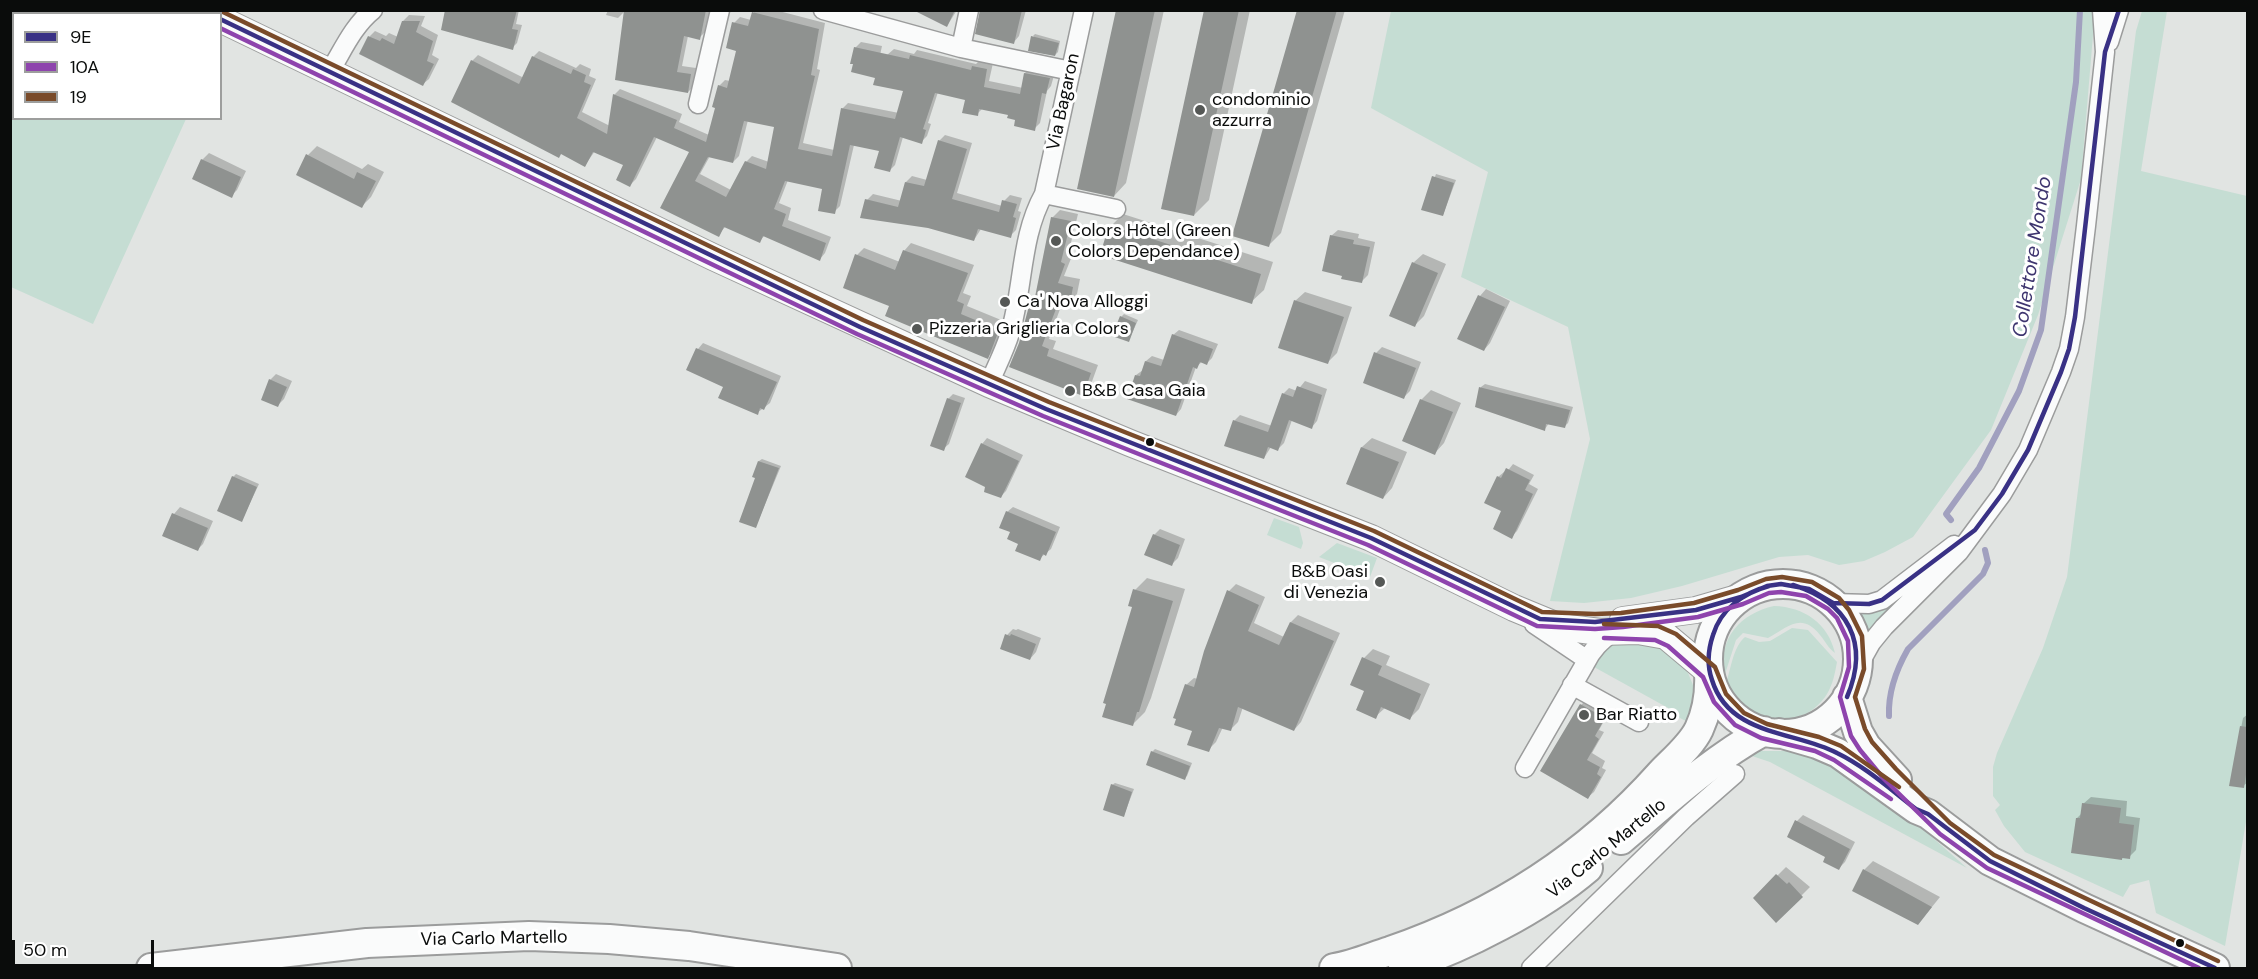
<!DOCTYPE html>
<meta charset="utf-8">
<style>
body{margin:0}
#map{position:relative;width:2258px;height:979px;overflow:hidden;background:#e1e4e2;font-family:"DM Sans",sans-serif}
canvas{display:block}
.frame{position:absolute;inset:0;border:12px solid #0a0c0b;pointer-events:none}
.legend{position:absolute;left:12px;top:12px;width:210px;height:108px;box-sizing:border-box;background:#fff;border:2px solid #9d9e9d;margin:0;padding:8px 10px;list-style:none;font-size:18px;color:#0a0c0b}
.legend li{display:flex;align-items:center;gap:12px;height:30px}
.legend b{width:30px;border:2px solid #9d9e9d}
.scale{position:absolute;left:12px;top:940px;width:142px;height:27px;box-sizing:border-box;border:3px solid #0a0c0b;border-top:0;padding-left:8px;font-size:18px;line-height:21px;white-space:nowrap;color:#0a0c0b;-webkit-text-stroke:4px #fff;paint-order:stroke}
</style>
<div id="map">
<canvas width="2258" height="979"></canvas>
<div class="frame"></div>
<ul class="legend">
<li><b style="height:8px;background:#393185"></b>9E</li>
<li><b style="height:8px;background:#8e44ad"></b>10A</li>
<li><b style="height:8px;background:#7a4b2a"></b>19</li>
</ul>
<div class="scale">50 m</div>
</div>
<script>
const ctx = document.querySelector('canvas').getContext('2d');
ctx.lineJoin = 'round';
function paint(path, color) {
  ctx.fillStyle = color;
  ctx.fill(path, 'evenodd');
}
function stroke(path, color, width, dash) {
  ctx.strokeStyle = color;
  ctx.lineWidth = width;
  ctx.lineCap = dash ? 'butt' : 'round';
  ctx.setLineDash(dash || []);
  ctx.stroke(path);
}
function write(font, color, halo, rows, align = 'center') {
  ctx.font = font + ' "DM Sans",sans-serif';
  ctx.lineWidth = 6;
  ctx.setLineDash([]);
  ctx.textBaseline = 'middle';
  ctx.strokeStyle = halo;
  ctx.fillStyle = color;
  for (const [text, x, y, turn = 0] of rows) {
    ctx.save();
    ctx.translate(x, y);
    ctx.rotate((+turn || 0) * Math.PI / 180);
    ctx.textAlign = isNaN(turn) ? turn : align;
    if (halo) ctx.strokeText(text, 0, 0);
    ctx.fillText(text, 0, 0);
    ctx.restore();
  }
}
paint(new Path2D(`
 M1391,11H2095L2081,179L2038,315L1991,430L1913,537L1885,552L1864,561L1839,565L1808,555L1779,557L1682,586L1631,598L1584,603L1550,601L1590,439L1568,327L1461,277L1488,172L1371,108Z
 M2142,11H2167L2141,171L2247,196L2248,810L2225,946L2156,913L2149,880L2130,885L2123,897L2025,852L2004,826L1995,810L2000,805L1993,796V767L1997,753L2043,648L2067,577L2136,31Z
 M13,110L14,118L186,119L93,324L11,287L10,118Z
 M1274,518L1299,527L1303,543L1301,549L1267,535Z
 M1337,543L1377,558L1370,577L1319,557Z
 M1899,598L1865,637L1854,614L1875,611Z
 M1774,606C1804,607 1828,623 1835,653C1829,649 1825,641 1820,635C1801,611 1787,628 1768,638L1743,633L1736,640L1725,674C1717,639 1741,613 1774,606Z
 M1792,628L1808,630L1837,662C1835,673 1833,684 1827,694C1801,735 1746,722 1726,683C1731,669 1733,647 1745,637L1759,642L1770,641Z
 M1632,640L1659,646L1680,661L1688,673L1695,690L1690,723L1680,718L1670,709L1594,667C1604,644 1608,644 1632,640Z
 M1760,751H1793L1820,756L1899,808L1967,868L1770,762L1746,754Z`), '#c5ddd3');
paint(new Path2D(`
 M10,10H21L20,14H14L13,22L10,21Z
 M447,10H519L516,24L522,25L517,43L512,48Z
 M608,10H626L618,18L606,15Z
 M626,10H710L705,32L699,38L688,36L682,66L696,68L694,86L688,92Z
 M755,10H775L825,23L817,69L820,70L803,143L834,150L842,109L848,103L899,113L905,90L887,55L894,49L914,54L917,50L976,64L980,60L993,63L989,81L1023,88L1025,73L1031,67L1055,72L1051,86L1047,91L1040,123L1034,129L1010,114L983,108L977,114L967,99L938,92L928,123L931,124L927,136L921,142L903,137L895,165L889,171L880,150L854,145L840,206L834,212L824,188L788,180L779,203L791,208L788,220L831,237L825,253L820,259L765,235L760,241L726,226L718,235L662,207L692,151L657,137L636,179L630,185L625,164L595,151L585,165L472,61L478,55L524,78L533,57L539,51L576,68L580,64L591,69L589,76L596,79L582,112L610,126L614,95L620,89L682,114L679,122L709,135L717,107L719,86L725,80L730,81L737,50L734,23L740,17L751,20ZM748,120L776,126L769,162L752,156L746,162L731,190L700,174L710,156L733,162L739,156Z
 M916,10H957L947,26Z
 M981,10H1026L1019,36L1014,42Z
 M1117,10H1164L1126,183L1114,196Z
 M1206,10H1250L1209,200L1194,215Z
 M1298,10H1345L1281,233L1269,245Z
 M409,15L425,16L421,26L438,35L432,55L439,59L429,79L423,84L361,53L370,36L375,31L386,36L389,33L398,37L403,21Z
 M1035,34L1060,41L1058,52L1055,55L1033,36Z
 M861,42L882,46L877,69L855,48Z
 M10,55L14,57V69L10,74Z
 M945,135L972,143L957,193L1002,206L1004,201L1010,195L1022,198L1018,211L1021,212L1016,230L1010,236L981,229L974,240L867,200L873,194L902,201L906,182L912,176L927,180L939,141Z
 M317,146L362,169L368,164L384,172L371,197L362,206L308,155Z
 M209,153L246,171L237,190L231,196L194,179L202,160Z
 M1436,174L1456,180L1443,215L1423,209Z
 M1060,210L1078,214L1068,255L1072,256L1064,276L1080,279L1077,294L1069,302L1063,301L1049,339L1056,341L1053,349L1098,365L1090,387L1083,394L1020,343L1031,306L1036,301L1052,218Z
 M1123,214L1273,262L1264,290L1251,302L1111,226Z
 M1338,230L1359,234L1358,238L1375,242L1368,275L1361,282L1331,236Z
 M911,243L974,265L963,293L971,296L967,306L1006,322L995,349L988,357L891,305L857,255L864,248L900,262L904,251Z
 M1423,254L1446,264L1424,316L1415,325L1413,263Z
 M1486,289L1510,301L1490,343L1484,350L1459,338L1480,296Z
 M1305,292L1352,307L1337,353L1328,362L1295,301Z
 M1124,314L1138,320L1129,340L1121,317Z
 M1179,330L1218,344L1212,358L1207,363L1203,361L1196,367L1181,409L1176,415L1136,375L1143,370L1146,361L1152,356L1164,360L1173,335Z
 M703,343L781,376L770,403L757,413L725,386L698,349Z
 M1382,347L1421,362L1410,391L1404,397L1376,353Z
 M276,374L292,381L284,399L278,405L270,380Z
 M1305,381L1327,389L1317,421L1312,427L1292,420L1284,443L1278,449L1271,447L1264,458L1234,421L1240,415L1272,426L1283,394L1289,388L1297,391Z
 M1485,384L1573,407L1568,423L1564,427L1549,423L1545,429L1477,406L1481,387Z
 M1431,390L1461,403L1444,443L1435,453L1421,400Z
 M953,394L965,398L949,444L943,449L948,399Z
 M987,438L1023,455L1006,491L1001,496L982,444Z
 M1372,438L1407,452L1392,488L1383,498L1348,484L1362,447Z
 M762,459L781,466L756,526L759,461Z
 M1513,464L1534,475L1529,484L1538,489L1517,531L1511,537L1503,511L1498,477L1504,472L1506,473Z
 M236,474L259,484L242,520L233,477Z
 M180,507L213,521L203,544L197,550L164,536L174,514Z
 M1013,507L1060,527L1051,549L1039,559L1012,531L1007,512Z
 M1160,529L1185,539L1178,558L1172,564L1154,535Z
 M1147,578L1185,589L1151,698L1145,712L1132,725L1135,590Z
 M1236,584L1265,597L1254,623L1284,637L1291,622L1298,615L1340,633L1301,722L1294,730L1243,707L1238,722L1231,729L1223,727L1216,742L1208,750L1193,730L1186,685L1194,678L1198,679L1229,591Z
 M1013,629L1016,630L1018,629L1041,638L1036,652L1030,659L1007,635Z
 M1373,649L1390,656L1386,665L1430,684L1419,709L1410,718L1385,708L1375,717L1366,690L1364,658Z
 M1587,699L1609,712L1599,730L1604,732L1592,753L1605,761L1602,768L1606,770L1594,792L1588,797L1581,705Z
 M2248,714V782L2243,786L2230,785L2243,718Z
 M1155,749L1192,763L1187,776L1184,778L1152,752Z
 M1115,783L1134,789L1124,815L1112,785Z
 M2091,797L2127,801L2126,816L2140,818L2136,850L2129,857L2124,856L2122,859L2077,818L2082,813L2083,804Z
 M1803,815L1855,842L1845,862L1839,868L1827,856L1789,836L1797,821Z
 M1873,861L1940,897L1927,913L1864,870Z
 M1786,867L1810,887L1776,921L1755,898Z`), '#0003');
stroke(new Path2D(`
 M1951,520L1946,514L1979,468L2019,391L2041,330L2076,82L2080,10
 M1889,716C1888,692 1896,670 1908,649L1983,574L1988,563L1985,550`), '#a1a0bf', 6);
paint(new Path2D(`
 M445,10H517L512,29L518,30L513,50L441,30Z
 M624,10H706L700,40L684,36L677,72L691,74L688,93L615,80Z
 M913,10H955L947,27Z
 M980,10H1022L1014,44L975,34Z
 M1116,10H1155L1114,197L1077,189Z
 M1204,10H1239L1194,216L1161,209Z
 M1297,10H1337L1269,247L1232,236Z
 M752,12L819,29L811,75L815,76L798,149L832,156L841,108L895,119L903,91L873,85L875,78L851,72L853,64H850L854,47L909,59L910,55L971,70L972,66L987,69L984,87L1020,94L1024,73L1050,78L1046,94L1042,93L1035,131L1014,126L1015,120L1007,118L1008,115L979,109L978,116L962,113L965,100L935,93L923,129L926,130L922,144L900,137L890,172L874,168L879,151L850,145L835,214L818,211L822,189L785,181L774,209L786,214L782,226L826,243L820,261L763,236L760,243L724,227L719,237L660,208L689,152L654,137L630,187L616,180L623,165L593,152L585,167L561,154L559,158L451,102L471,60L519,84L532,56L571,74L573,69L586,75L584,82L591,85L577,118L607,134L613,94L677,120L674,128L706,142L715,108L712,107L718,85L727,88L736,51L726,48L732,22L748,26ZM744,121L774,127L766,169L745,161L726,197L695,181L708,157L733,163Z
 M402,21H420L416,32L433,41L427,61L434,64L423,86L359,54L368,36L380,41L382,38L394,44Z
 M1031,36L1059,43L1055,56L1028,51Z
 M938,140L967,149L952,199L999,212L1002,200L1017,204L1013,217L1016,218L1011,238L978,229L974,241L928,228L860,218L865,199L898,207L905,182L924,186Z
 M306,154L354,179L357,172L376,181L362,208L296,175Z
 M201,159L241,177L232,198L192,179Z
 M1432,176L1454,183L1443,216L1421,210Z
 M1051,217L1071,221L1061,262L1065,264L1058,283L1073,287L1070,304L1059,301L1042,346L1049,349L1047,356L1091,373L1083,396L1009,367L1019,343L1029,306L1033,307Z
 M1109,225L1261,274L1252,304L1100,255Z
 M1330,235L1354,240L1353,244L1370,247L1362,283L1341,279L1342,276L1322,271Z
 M903,250L968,273L957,301L964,304L961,314L999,330L988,359L885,316L889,306L843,288L855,254L895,270Z
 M1412,262L1438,273L1415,327L1389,316Z
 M1478,295L1505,307L1484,351L1457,339Z
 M1294,300L1344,317L1328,364L1278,348Z
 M1120,316L1136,323L1129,342L1112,336Z
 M1172,334L1213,349L1207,365L1200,362L1197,369L1193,367L1176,416L1127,399L1135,375L1140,376L1145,361L1161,366Z
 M696,348L777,382L764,410L760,408L758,415L718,398L723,387L686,370Z
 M1374,352L1416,368L1404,399L1363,383Z
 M269,379L287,387L278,407L261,400Z
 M1297,386L1322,395L1312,429L1289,420L1278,451L1268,447L1264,459L1224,446L1233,420L1268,432L1282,393L1293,397Z
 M1479,387L1570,410L1565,428L1546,424L1545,431L1475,407Z
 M947,398L961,403L944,451L930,446Z
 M1420,399L1453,412L1435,455L1402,441Z
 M981,443L1019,461L1001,498L984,492L985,487L965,477Z
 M1361,447L1399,462L1383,499L1346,484Z
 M758,461L779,468L756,528L739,522L755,478L752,477Z
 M1506,468L1530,480L1525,490L1533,494L1512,539L1493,529L1501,511L1484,503L1497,476L1501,478Z
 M232,476L257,487L242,522L217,511Z
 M1006,511L1056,532L1046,556L1043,554L1040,561L1015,551L1018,544L1007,539L1010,532L999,528Z
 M172,513L208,528L198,551L162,536Z
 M1153,534L1180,545L1172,566L1144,555Z
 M1133,589L1173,601L1139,712H1137L1133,726L1102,717L1106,704L1103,703L1132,607L1128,606Z
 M1227,590L1259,605L1248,631L1279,645L1290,622L1334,641L1294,731L1238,707L1231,731L1219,728L1209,752L1187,745L1192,731L1174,725L1176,719L1173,718L1185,684L1194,687L1204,651Z
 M1005,634L1010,636L1011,634L1036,644L1030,660L1000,649Z
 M1362,657L1382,666L1378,675L1421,694L1410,720L1381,707L1376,719L1356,710L1364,691L1350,685Z
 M1580,704L1605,718L1595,736L1599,739L1587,760L1600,767L1597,774L1601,777L1588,799L1540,771Z
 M2240,726L2247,727V768L2244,788L2229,786Z
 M1151,751L1190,766L1185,780L1146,765Z
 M1111,784L1132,792L1124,817L1103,810Z
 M2082,803L2121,808L2119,823L2134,825L2130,859L2122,858V860L2071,853L2076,818H2080Z
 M1795,820L1850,849L1839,870L1823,862L1825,857L1787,837Z
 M1863,869L1932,907L1918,925L1852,891Z
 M1776,874L1787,884L1789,882L1803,897L1776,923L1753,898Z`), '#8f9290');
const street = new Path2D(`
 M823,10L961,48L1071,71
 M1084,10L1044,194L1116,209
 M2109,42L2119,10
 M961,48L969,10
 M330,71C343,50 353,26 373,10
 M698,104L720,10
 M989,384C996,367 1005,350 1010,333C1024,287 1020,237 1044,194
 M1833,603L1869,604L1882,600L1954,545
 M1534,624L1583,657L1585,664C1592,649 1601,641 1614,631
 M1857,668L1871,643L1884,627L1959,552L2002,494L2028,450L2061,372L2069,349L2075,317L2086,226L2105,52L2102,10
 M1572,685L1639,722
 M1525,768L1585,664
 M1531,968L1686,817L1735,774`);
const secondary = new Path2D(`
 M220,19L713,257L989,384L1130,443L1371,538L1514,608L1560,627L1600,632L1638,631L1666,636L1709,672
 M1623,620L1696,610L1741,597`);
const primary = new Path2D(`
 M1708 659a75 75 0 1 1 150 0a75 75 0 1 1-150 0Z
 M1847,697L1858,732L1866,746L1897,780
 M1779,733L1817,744L1838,753L1916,809L1928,814L1990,861L2084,908L2215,968
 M1621,840C1667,801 1711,760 1764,731
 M151,968L367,943L529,936L609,939L689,946L837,968
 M1334,968C1353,965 1371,957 1390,951C1495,915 1586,857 1660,774C1672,761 1691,746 1699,729C1707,712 1710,691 1709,672
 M1403,968C1462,949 1540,909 1588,868`);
stroke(street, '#9b9c9c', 21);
stroke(secondary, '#9b9c9c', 28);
stroke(primary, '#9b9c9c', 32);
stroke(street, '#fafbfb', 18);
stroke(secondary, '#fafbfb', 26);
stroke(primary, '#fafbfb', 28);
stroke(new Path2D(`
 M220,19L860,327L1046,409L1371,538L1540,619L1595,622L1696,610L1741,597L1767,586L1781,584L1809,589L1833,603L1869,604L1882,600L1975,530L2002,494L2028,450L2061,372L2069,349L2075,317L2105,52L2119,10
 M1793,585C1848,602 1870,643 1847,697
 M1769,586C1743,593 1721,609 1713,635C1708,650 1707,666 1712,680C1729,736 1795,731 1837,753C1866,767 1891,790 1916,809L1928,814L1990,861L2084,908L2215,968`), '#393185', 4.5);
stroke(new Path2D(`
 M220,28L857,334L1043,416L1368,545L1537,626L1595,629L1623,627L1698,617L1743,604L1769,593L1781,592L1806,596L1828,609L1837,618L1848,641L1849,667L1840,697L1851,736L1860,750L1884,779L1940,834L1987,868L2199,968
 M1604,638L1655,640L1668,646L1703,677L1714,702L1735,725L1761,738L1815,751L1834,760L1891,799`), '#8e44ad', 4.5);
stroke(new Path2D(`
 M223,12L863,320L1049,402L1374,531L1542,612L1595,614L1621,613L1694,603L1738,590L1766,579L1782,577L1812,582L1839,598L1849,610L1862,636L1864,669L1855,697L1865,729L1872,742L1896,769L1950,823L1994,855L2218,961
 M1604,624L1658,626L1676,634L1715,667L1726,694L1744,713L1767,724L1819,737L1841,746L1899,787`), '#7a4b2a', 4.5);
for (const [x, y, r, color] of [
 [1200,110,6,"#555856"],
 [1056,241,6,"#555856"],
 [1005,302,6,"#555856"],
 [917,329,6,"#555856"],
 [1070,391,6,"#555856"],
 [1150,442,5,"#0a0c0b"],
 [1380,582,6,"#555856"],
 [1584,715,6,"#555856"],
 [2180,943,5,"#0a0c0b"]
]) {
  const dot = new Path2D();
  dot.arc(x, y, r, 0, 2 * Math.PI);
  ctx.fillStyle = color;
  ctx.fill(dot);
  stroke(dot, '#fff', 2);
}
write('18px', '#0a0c0b', '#fff', [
 ["condominio",1212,100],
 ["azzurra",1212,121],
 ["Colors Hôtel (Green",1068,231],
 ["Colors Dependance)",1068,252],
 ["Ca' Nova Alloggi",1017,302],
 ["Pizzeria Griglieria Colors",929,329],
 ["B&B Casa Gaia",1082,391],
 ["B&B Oasi",1368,572,"right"],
 ["di Venezia",1368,593,"right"],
 ["Bar Riatto",1596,715]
], 'left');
write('18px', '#0a0c0b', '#fff', [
 ["Via Bagaron",1064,102,-78],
 ["Via Carlo Martello",1607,849,-39],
 ["Via Carlo Martello",494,939,-1]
]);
write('italic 20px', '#3e356f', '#fff', [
 ["Collettore Mondo",2033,257,-81]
]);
</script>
